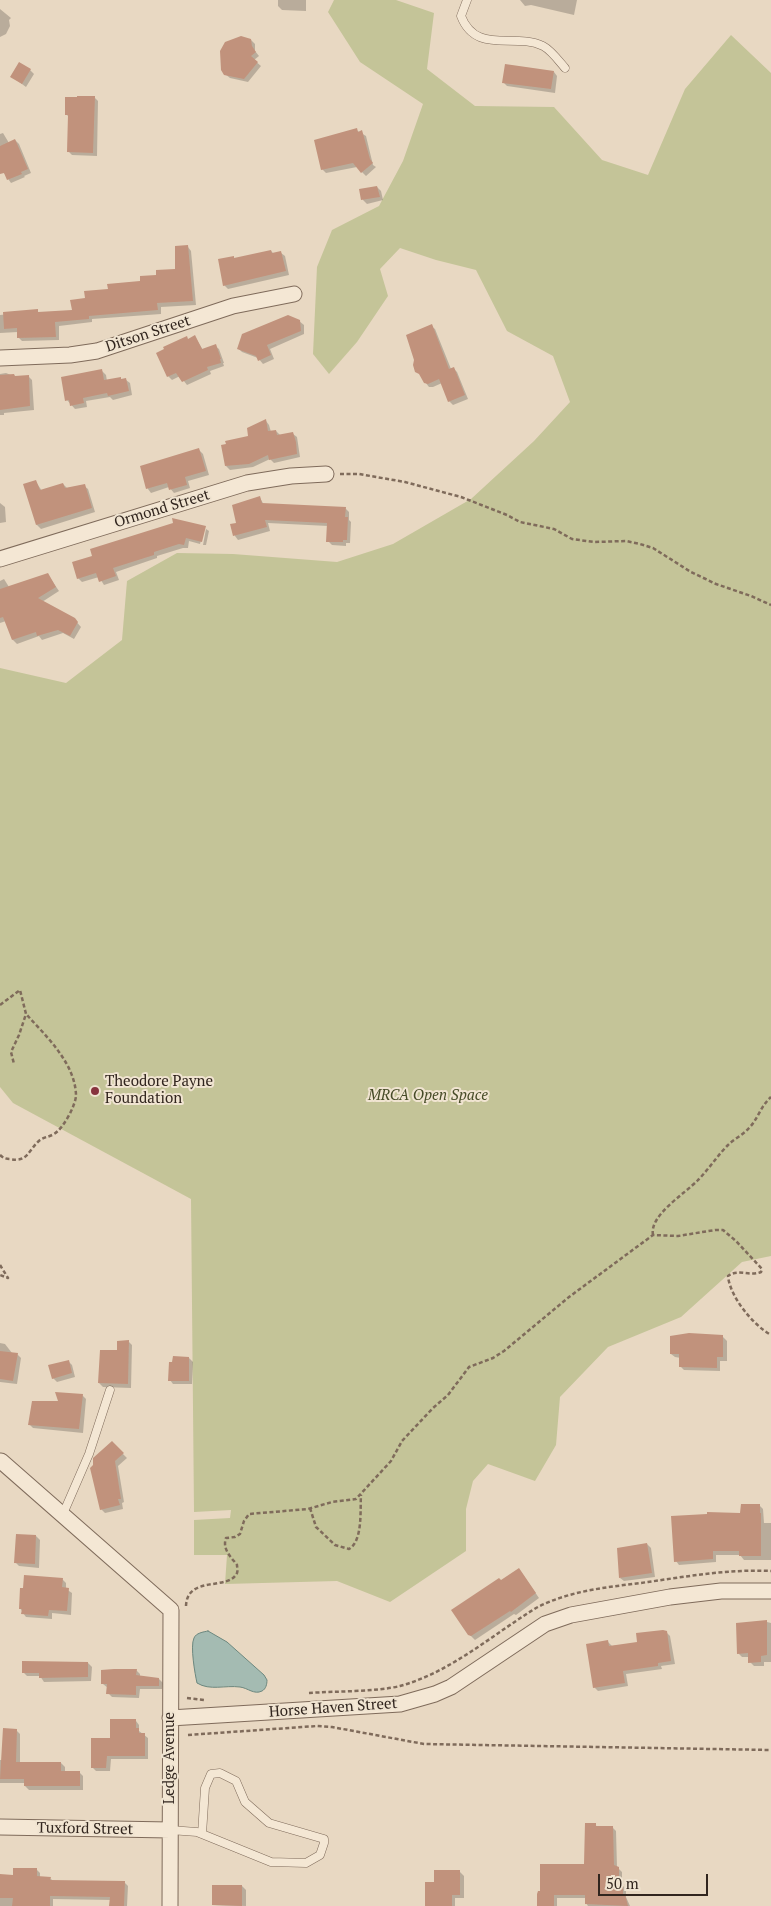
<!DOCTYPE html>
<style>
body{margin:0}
#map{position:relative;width:771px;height:1906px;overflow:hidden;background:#e8d8c2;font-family:"PT Serif",serif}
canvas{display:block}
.scale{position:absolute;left:598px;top:1874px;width:110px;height:22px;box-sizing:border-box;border:2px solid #31251e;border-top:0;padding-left:6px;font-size:15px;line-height:18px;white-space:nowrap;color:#31251e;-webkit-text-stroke:4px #f0e4d1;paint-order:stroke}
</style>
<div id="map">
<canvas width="771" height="1906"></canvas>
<div class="scale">50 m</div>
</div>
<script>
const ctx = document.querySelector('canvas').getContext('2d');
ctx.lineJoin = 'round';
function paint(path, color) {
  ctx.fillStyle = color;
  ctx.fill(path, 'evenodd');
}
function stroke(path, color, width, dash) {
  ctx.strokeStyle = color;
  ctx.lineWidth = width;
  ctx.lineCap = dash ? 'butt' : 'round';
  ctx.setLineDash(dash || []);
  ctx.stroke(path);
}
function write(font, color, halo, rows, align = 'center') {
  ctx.font = font + ' "PT Serif",serif';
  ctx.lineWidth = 4;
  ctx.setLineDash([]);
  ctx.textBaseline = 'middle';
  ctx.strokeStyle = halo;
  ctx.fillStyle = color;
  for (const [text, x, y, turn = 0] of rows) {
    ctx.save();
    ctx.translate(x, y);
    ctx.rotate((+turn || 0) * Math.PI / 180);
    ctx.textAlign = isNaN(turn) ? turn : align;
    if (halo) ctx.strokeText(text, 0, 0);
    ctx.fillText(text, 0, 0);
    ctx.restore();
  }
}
paint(new Path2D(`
 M334,0H396L434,13L427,69L475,106L554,107L602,160L648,175L685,89L731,35L771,73V1256L742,1262L681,1317L608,1347L560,1397L556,1445L535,1481L488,1464L473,1481L466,1509V1551L390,1602L337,1581L225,1584L227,1555H194V1520L230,1518L231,1510L194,1512L191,1199L13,1103L0,1087V668L66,683L122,640L127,581L177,553L233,554L337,562L393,544L471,499L534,441L570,402L553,356L507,331L476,270L436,260L400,248L380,269L388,296L357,342L329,374L313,354L317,267L332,230L379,206L403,161L423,104L360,62L328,12Z`), '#c4c498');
const water = new Path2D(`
 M208,1631L227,1642L264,1675L267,1680C267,1684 266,1689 262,1691C254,1695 248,1688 240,1687C225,1685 210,1691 197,1683C195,1674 190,1646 194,1638C196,1633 203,1632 208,1631Z`);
paint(water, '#a4bbb2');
stroke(water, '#6c877e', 1);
paint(new Path2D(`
 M278,0H306V11L282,10L278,6Z
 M520,0H577L574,15L531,5L525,6Z
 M0,9L11,18L9,20L10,26L6,34L0,37Z
 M251,40L255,44V51L259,56L254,60L261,66L248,82L230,78L225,74Z
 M30,70L34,74L26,87L11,76Z
 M554,72L557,76L555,93L507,86L503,82Z
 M94,97L98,101L97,156L72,155L68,151L69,117L66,114Z
 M356,130L366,136L373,165L376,167L366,176L357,167L326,173L322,169Z
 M3,133L9,143L15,140L19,144L31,173L24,176L25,177L11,183L2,170L0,171V134Z
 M377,187L381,191L383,200L367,204L363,200L362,190Z
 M188,247L191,251L196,305L161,307V314L92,319V322L59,326V340L22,341L18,337V332L0,333V315L37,311L40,313L73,312L86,299L109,290L142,282L176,270Z
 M271,251L274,254L281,253L285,256L289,275L228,289L224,285L233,257L236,259Z
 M299,321L304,325V334L270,349L274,359L263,364L258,358L242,352L238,348Z
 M431,326L435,329L451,369L453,368L457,372L468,399L453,405L449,401L442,383L433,387H429L425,382Z
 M195,337L203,350L215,346L219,349L224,363H223L224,366L210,371L211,374L187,385L180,376L172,380L168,376L189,340Z
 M102,371L106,375L107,381L126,380L130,383L132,395L113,400L110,397L86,401L87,407L75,409L67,400Z
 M6,373L16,377L28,376L32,380L34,410L4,413V415H0V374Z
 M266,421L269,425L271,432L276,431L280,435L293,434L297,437L300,457L274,463L270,459L253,467L230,470L226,466Z
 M199,450L203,454L209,475L188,481L190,488L174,493L169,487L151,493L148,489L141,467Z
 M36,482L42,491L63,484L67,488L84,486L88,489L95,512L41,529L37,525L25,485Z
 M260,498L264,505L345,508L349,512V520L351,522L350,543H346V546L332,545L328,541V526L268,523L270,531L238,540L235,536L232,525L237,524Z
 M0,503L5,507L6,522L0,523Z
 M205,527L200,544L189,541L188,548H183L157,556V558L116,572L119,580L104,585L99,577L82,582L78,578Z
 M206,529L209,531L206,545H203Z
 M48,575L59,591L42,602L74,619L81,627L74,639L63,633L42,640L39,636L17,644L13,640L6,621L0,623V581L4,579L9,587Z
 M723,1337L727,1341V1361H720V1371L684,1370L681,1367V1358L675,1357L671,1354Z
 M129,1342L132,1345L131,1388L103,1387L99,1383L118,1352Z
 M0,1343L5,1344L12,1353L17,1354L21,1358L17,1384L0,1382Z
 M189,1358L193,1362L192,1384H173L170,1380Z
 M68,1361L72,1365L75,1377L57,1382L53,1378Z
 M82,1395L86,1399L83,1433L33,1428L29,1424Z
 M112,1443L127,1458L118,1466L124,1502L122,1503L123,1509L105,1513L101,1509Z
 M759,1505L763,1509L764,1523H771V1560H744L740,1555H716V1562L679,1565L676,1561L742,1514Z
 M36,1536L40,1540L39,1568L19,1566L15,1562Z
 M647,1544L651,1548L655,1577L624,1581L620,1578Z
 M519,1569L539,1598L516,1615L514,1614L475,1640L469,1634L501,1581Z
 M62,1579L66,1583V1589L72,1593L71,1615L52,1613V1619L26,1617L23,1613L20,1608Z
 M767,1622L771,1623V1662H764V1666H754L750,1662L749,1657H742L738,1653Z
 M666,1632L670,1636L675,1664L661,1666L662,1669L626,1674L628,1686L598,1691L594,1687L608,1642L612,1646L639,1643Z
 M88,1663L92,1667L91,1681L44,1682L40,1676H27L23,1672Z
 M136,1670L140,1674V1677L159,1679L163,1683L162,1689H140L139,1698L112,1697L108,1693V1688L103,1684Z
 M136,1721L139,1725V1731L148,1738V1759H111L110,1771H96L92,1767L112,1739Z
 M16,1730L20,1734V1763H61L65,1767V1772H79L83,1776V1790H29L25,1786V1783H0V1760H3Z
 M595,1825L598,1827H612L616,1831L617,1867L622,1872V1885L626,1889V1897L630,1906H588L586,1903V1898H557V1906H537L586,1865Z
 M36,1869L40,1873V1878H50L53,1881L124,1882L128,1886L127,1906H111V1900L53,1899V1906H0V1876H14Z
 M460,1872L464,1876V1898H455V1906H427L435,1883Z
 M242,1886L246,1890V1906L213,1905Z`), '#0003');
paint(new Path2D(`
 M241,36L251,39L252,46L256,52L251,56L258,62L244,79L224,75L221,70L220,51L225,42Z
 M19,62L31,69L22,84L10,77Z
 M505,64L554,71L551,89L502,83Z
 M77,96H95L93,153L67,152L68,115H65V97H77Z
 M357,128L358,132L362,130L370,159L373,163L361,173L353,163L321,170L314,140Z
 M15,139L28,169L21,172L22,174L7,180L4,173L0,174V146Z
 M377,186L380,197L361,200L359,189Z
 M188,245L193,301L157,303L158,310L89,316V319L55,322L56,337L17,338V328L4,329L3,312L38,309V312L72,310L70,300L85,298L84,291L108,289L107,284L140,281V276L156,275V270L175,269V246Z
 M271,250L272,253L281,251L286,271L223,286L218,259L234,256V258Z
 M288,315L300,320L301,331L267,345L271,355L258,361L256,356L237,349L242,334Z
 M432,324L449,369L454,367L465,395L448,402L439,379L428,384L424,383L419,374L415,372L413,365L414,360L406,335Z
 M195,335L202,349L216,344L221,359H220L221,363L207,367L208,370L182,382L176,373L167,377L156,353L164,349L163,347L187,336L188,339Z
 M102,369L104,380L121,377V379L126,378L129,391L108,396L107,393L83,398L84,403L70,406L69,400L65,401L61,377Z
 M14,374L15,376L29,375L30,406L0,410V375Z
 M266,419L268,431L276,430L277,435L293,432L296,442L297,454L269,460L268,455L249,464L225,466L221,445L226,444L225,441L248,436L247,428Z
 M199,448L206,471L185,477L187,485L169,490L167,483L146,489L140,466Z
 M36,480L40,490L63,483L65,488L85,484L92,508L36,525L23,484Z
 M260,496L262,503L346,507L345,517H348L347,540H343V542H326L327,523L265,520L267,527L233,536L230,524L236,523L232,505Z
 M172,518L206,526L202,542L186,538L184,545L179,544L154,552V555L113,568L116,576L99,582L96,573L77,579L72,562L92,556L90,549L173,523Z
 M48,573L56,587L38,598L75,618L78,622L70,636L58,630L37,636L36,632L12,640L3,617L0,618V589Z
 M689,1333L723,1335V1357H717V1368L679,1367V1354H670V1336Z
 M129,1340L128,1384L98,1383L100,1350H117V1341Z
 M0,1351L18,1353L13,1381L0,1379Z
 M173,1356L189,1357V1381H168L169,1362H172Z
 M69,1360L72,1373L52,1379L48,1365Z
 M55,1392L83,1394L79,1429L28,1425L32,1401H58Z
 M112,1441L124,1453L115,1461L121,1499H118L120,1505L100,1510L90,1468L93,1465V1458Z
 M741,1504H760V1513H761V1556H739V1551H713V1559L674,1562L671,1516L707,1514V1512L740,1513Z
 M16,1534L36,1535L35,1564L14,1563Z
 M647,1543L652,1573L619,1578L617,1548Z
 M519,1568L536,1593L511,1612L510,1611L471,1636L468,1635L451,1610L499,1578L501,1580Z
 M24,1575L63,1578L62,1587L69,1588L67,1611L49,1610L48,1616L21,1614L22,1609H19L20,1588H23Z
 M767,1620V1655L761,1656V1662L748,1663V1653L737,1654L736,1623Z
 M663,1630L667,1631L671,1661L658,1663V1666L623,1671L625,1683L593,1688L586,1644L608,1640L609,1646L637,1642L636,1633Z
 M22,1661L88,1662V1677L39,1678V1673H22Z
 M114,1669H137L136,1675L159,1678V1686H136V1695L106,1694L107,1684H101V1670Z
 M110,1719H136V1728H139V1733H145V1756H107L106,1768H91V1738H110Z
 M3,1728L17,1729L16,1762H61V1771H80V1786H24V1779H0Z
 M585,1823H596V1826H613L614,1865L619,1867V1883H623V1894H625L628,1906L585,1904V1895H554V1906H537V1894L538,1891H540V1864H584Z
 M13,1868H37V1876L51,1877L50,1880L125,1881L124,1906H109L110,1897L50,1896V1906H12L13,1898H0V1874L13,1875Z
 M434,1870H460V1895H452V1906H425V1882H434Z
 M212,1885H242V1906L212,1905Z`), '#c1927c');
const service = new Path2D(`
 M467,0L461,16C476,55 514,32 543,46C551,50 559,61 565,68
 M63,1514L89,1454L110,1390
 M170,1830L197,1832L271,1862L306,1863L320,1855L324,1843V1839L269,1823L245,1802L236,1781L220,1773L211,1774L205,1788L202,1834`);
const minor = new Path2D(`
 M0,358L70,355L97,351L233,306L294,294
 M0,559L247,483L291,476L326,474
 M1,1461L171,1610L170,1906
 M170,1718L400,1704L435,1694L451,1687L545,1624L571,1615L670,1597L721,1591H771
 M0,1827L170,1830`);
stroke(service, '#7f6b5b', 9);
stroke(minor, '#7f6b5b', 17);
stroke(new Path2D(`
 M340,474H359L405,482L461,497L507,515L520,522L554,529L572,539L594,542L626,541L640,544L653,548L691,572L716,584L751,596L771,605
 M0,1005L20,990L26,1014L19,1035L11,1052L14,1064
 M0,1155C3,1158 6,1159 10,1159C28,1163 28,1150 40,1140C44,1137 49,1137 54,1134C63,1129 76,1105 76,1095C75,1063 46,1036 26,1014
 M653,1235C649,1215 686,1193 698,1180C709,1169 717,1156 728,1145C734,1139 743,1135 749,1128C758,1119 760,1107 771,1097
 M0,1265L8,1278L0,1275
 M310,1508L316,1527L335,1545L349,1549C363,1541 360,1510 361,1495
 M186,1606C187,1575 229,1591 237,1573C238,1570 237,1567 237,1565C231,1557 222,1549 226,1538L235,1537L240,1534L244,1521L249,1514L308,1509L332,1502L356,1499L391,1461L402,1441L433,1408L448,1395L469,1367L493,1358L504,1351L569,1297L653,1235L678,1236L715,1230H723L736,1241L762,1269L761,1272C749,1277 739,1268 728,1276C730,1297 753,1325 771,1335
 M309,1693C336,1691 375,1692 400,1686C451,1672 492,1635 536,1608C570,1590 610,1587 648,1582C689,1576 730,1569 771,1571
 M187,1698L204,1700
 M188,1735L317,1726L332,1727L424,1744L771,1750`), '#7f6b5b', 2.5, [4, 2.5]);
stroke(service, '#f4e7d4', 8);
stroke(minor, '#f4e7d4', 15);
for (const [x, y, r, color] of [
 [95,1091,5,"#87333d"]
]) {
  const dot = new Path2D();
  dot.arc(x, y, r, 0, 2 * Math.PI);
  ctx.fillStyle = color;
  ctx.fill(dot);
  stroke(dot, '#f0e4d1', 2);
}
write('15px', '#31251e', '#f0e4d1', [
 ["Ditson Street",148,334,-18],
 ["Ormond Street",162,509,-17],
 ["Horse Haven Street",333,1708,-4],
 ["Ledge Avenue",170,1758,-90],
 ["Tuxford Street",85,1829,1]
]);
write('15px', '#31251e', '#f0e4d1', [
 ["Theodore Payne",105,1082],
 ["Foundation",105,1099]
], 'left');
write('italic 15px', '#464b27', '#f0e4d1', [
 ["MRCA Open Space",428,1096]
]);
</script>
